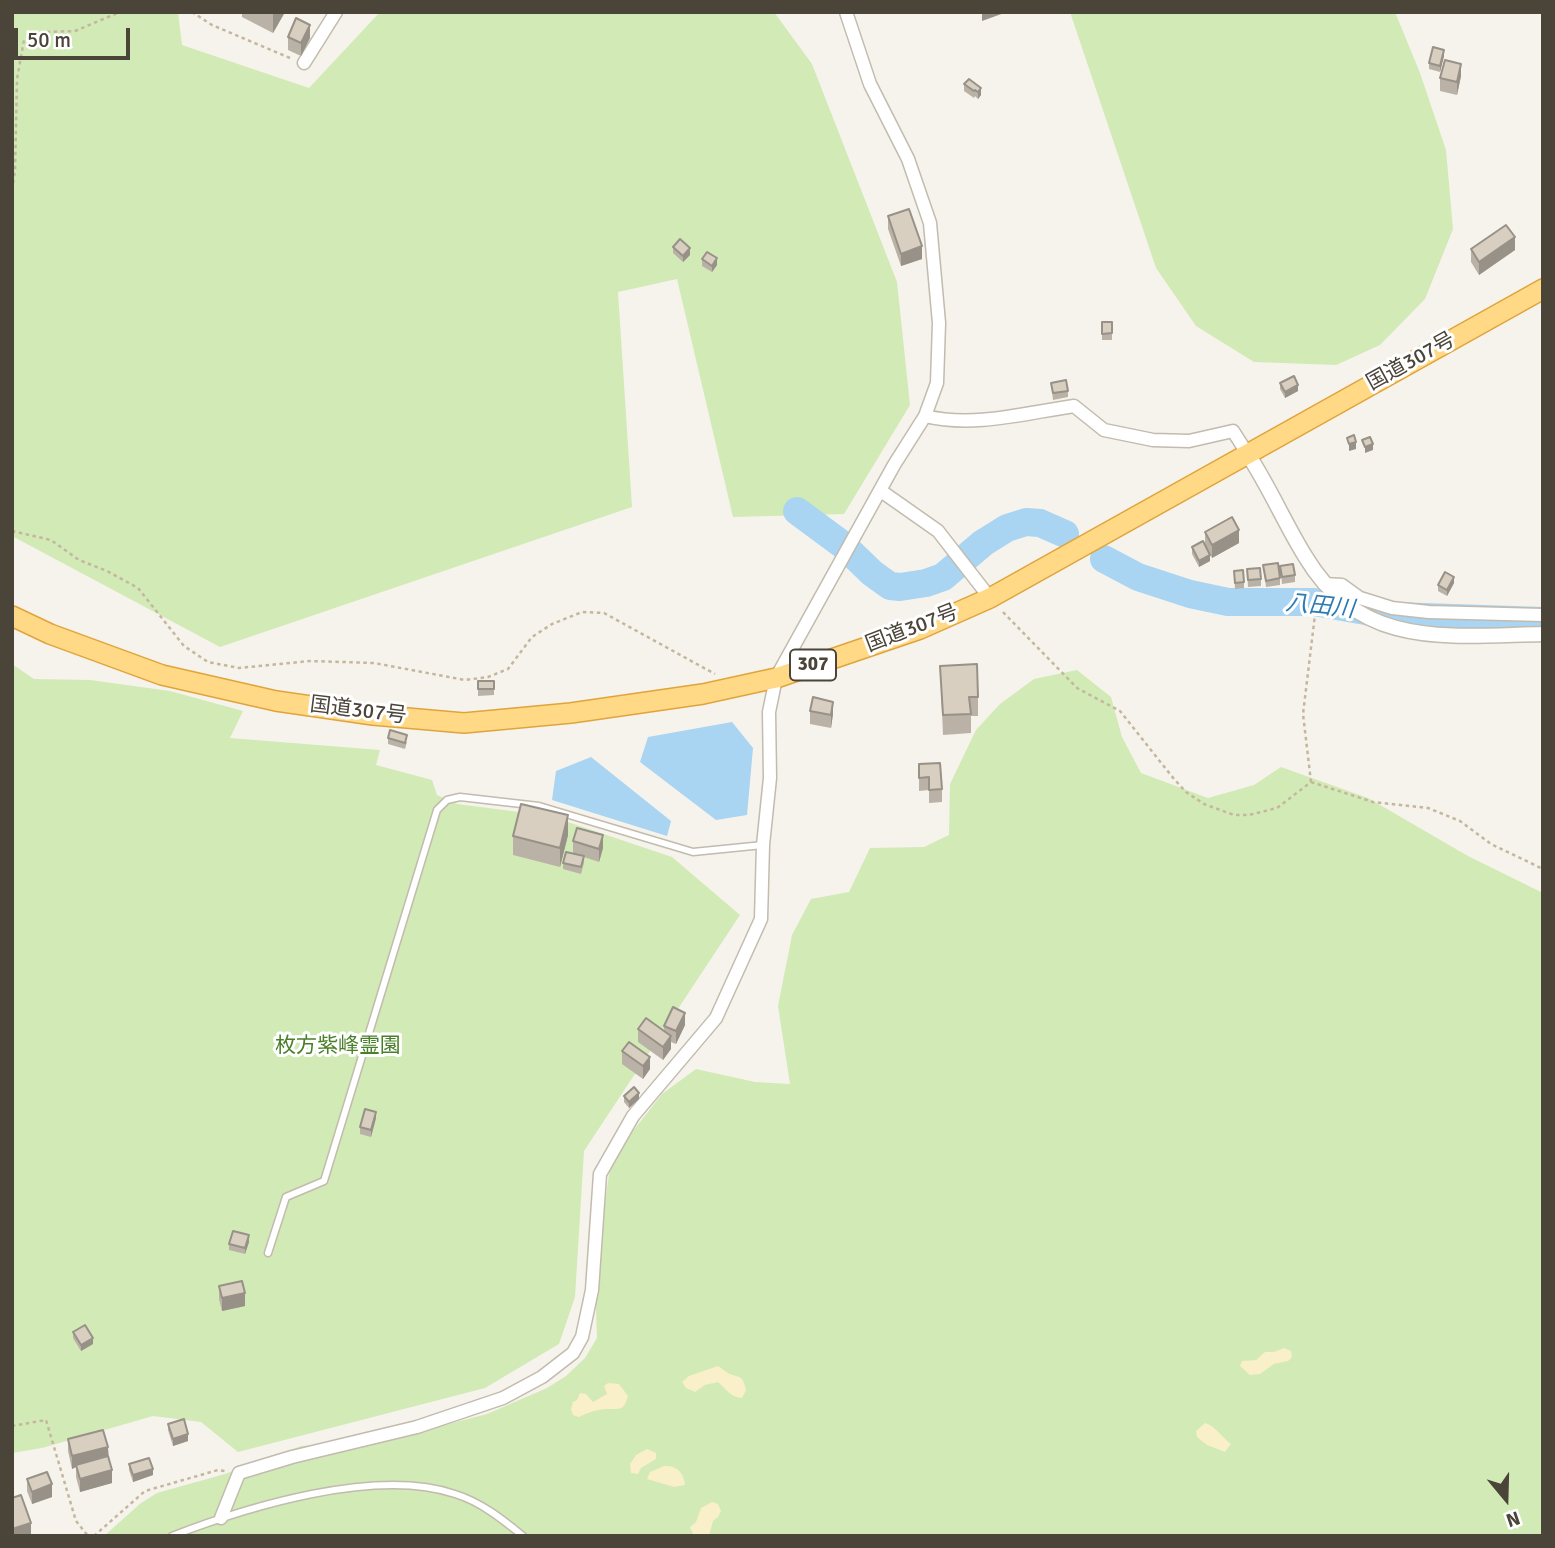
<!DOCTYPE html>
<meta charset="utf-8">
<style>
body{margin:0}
#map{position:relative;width:1555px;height:1548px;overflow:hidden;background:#f6f3ec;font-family:Signika,sans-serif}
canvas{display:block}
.frame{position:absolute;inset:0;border:14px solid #4b4439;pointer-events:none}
.north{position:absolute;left:1471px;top:1464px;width:70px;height:70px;-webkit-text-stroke:5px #fff;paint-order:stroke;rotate:161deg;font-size:19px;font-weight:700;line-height:28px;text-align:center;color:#4b4439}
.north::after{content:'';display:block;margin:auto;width:24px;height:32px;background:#4b4439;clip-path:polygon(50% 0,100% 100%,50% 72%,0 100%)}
.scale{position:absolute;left:14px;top:28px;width:116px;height:32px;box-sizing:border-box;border:4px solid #4b4439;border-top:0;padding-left:9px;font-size:21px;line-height:24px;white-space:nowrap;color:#4b4439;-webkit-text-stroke:5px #fff;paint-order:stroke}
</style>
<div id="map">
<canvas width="1555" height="1548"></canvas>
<div class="frame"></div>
<div class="north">N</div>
<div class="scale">50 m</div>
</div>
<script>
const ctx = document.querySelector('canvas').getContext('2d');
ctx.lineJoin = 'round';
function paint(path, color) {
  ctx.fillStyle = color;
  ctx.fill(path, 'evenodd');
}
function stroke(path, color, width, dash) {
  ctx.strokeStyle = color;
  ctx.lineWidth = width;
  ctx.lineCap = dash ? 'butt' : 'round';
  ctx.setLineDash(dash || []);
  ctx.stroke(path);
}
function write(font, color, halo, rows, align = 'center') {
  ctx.font = font + ' Signika,"Noto Sans JP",sans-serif';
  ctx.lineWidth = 6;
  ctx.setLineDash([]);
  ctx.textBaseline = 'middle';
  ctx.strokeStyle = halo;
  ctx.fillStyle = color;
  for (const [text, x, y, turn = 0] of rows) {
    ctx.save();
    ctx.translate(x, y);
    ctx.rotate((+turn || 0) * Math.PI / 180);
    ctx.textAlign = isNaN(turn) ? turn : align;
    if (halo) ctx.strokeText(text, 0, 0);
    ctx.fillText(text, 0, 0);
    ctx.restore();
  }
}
paint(new Path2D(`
 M12,12H178L182,45L309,88L380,12H774L812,64L897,282L910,405L844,514L733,517L677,279L618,292L632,507L220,647L12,536Z
 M1070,12H1395L1420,73L1446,150L1453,229L1425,299L1380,345L1336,365L1254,362L1196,326L1156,268Z
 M12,664L34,679L90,680L170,691L243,711L230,738L380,750L376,765L432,780L437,795L457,804L550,816L672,857L740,915L584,1151L575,1297L559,1344L485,1388L238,1452L201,1422L153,1416L42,1448L12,1453Z
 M1077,670L1111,697L1122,737L1141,773L1208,798L1254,785L1281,767L1368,798L1468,856L1543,893V1536H104L141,1503L157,1493L225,1474L301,1446L383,1441L487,1414L547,1388L566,1376L585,1358L597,1338L595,1278L611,1159L662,1094L696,1069L755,1082L790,1084L778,1006L792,935L811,899L849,892L870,848L924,847L949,835L950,784L976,730L1000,704L1034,679Z`), '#d2eab5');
paint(new Path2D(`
 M1284,1348L1291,1351L1292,1357L1288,1361L1274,1364L1260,1374L1250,1375L1240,1366L1242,1361L1256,1360L1265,1352H1274Z
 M718,1366C722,1368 724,1371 728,1373C740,1379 742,1373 746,1390L742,1398C731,1398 725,1388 718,1382L705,1385L695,1392L686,1388L682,1382L689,1376Z
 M608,1383L619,1384L628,1396C624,1411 620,1409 607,1409C598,1409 587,1413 579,1417L573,1415L571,1409L573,1402L577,1400L580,1393L586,1394L593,1402L607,1394L604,1386Z
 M1205,1423C1214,1425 1223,1438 1231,1444L1225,1452L1207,1445L1197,1437L1196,1431Z
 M647,1449L656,1453V1459L641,1468L638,1474L631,1473L630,1464L636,1455Z
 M664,1466C677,1465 684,1473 685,1485L674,1487L647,1479L650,1472Z
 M712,1502L718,1504L721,1511L718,1517L713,1521L709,1536H694L690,1527L696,1522L701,1508Z`), '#f9efc9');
paint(new Path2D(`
 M732,722L753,748L747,815L716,820L640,762L648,737Z
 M591,757L671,821L667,836L552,800L556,771Z`), '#a9d4f2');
stroke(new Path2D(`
 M797,511L843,545L872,573L890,586L900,587L926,583L943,577L983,543L1007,528L1026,522L1040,523L1065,534
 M1104,559L1138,577L1190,594L1228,602H1314L1394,616L1543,621`), '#a9d4f2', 28);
const service = new Path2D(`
 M268,1253L286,1197L324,1181L437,810L447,800L460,797L539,806L693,852L763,845
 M172,1536C247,1507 376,1467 455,1494C481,1502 502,1519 523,1536`);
const minor = new Path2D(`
 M304,63L336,12
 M925,416C974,428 1025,413 1074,406L1104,430L1153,440L1189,441L1233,431L1247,453
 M881,491L938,531L990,598
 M1324,584L1342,585L1360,598L1392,608L1429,612L1543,615
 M221,1518L239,1473L292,1457L417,1427L503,1398L542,1377L573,1353L582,1337L592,1290L600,1174L633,1116L716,1018L761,919L763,845L770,778L769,712L776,678L894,465L925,416L937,383L939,323L930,223L908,159L870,84L846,12`);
const tertiary = new Path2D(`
 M1247,453C1269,486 1284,522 1305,556C1361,650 1447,636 1543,634`);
const trunk = new Path2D(`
 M12,616L50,634L162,675L276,701L373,715L464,723L571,713L703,694L776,678L920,629L990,598L1543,289`);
stroke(service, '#c2bbae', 9);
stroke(minor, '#c2bbae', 15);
stroke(tertiary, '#c2bbae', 17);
stroke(trunk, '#e0a43c', 22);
stroke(new Path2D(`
 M192,12L212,25L290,58
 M12,190L15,171L17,79L24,40L46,32L75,31L120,12
 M12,531L51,540L79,560L107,571L138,588L184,646L208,662L239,668L310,661L374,663L465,680L488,677L508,669L532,637L552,624L582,612L604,613L715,674
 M1003,612L1077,688L1120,711L1174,779L1186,792L1204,804L1234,815H1249L1277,808L1311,782
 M1311,782L1373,802L1428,808L1460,821L1491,844L1543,869
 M1311,782L1303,714L1317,598
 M12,1426L46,1420L76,1521L88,1536
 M94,1536L145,1491L218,1470L225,1471`), '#c4b79f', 2.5, [3.5, 3.5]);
stroke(service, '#fff', 6);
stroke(minor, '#fff', 12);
stroke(tertiary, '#fff', 14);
stroke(trunk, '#ffd985', 19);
paint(new Path2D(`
 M242,12H285L273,33L242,17Z
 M288,37L310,38L301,56L288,50Z
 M1444,56L1440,72L1429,69V63Z
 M1461,76L1457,95L1440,91V78Z
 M969,79L981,95L978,99L975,96L974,98L964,91V84Z
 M888,216L922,259L901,266L888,229Z
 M673,247L690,255L683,262L673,253Z
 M1471,249L1515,250L1479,275L1471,262Z
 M702,259L717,265L712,272L702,266Z
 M1102,322H1112V340H1102Z
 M1051,383L1068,391V397L1053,400Z
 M1280,383L1298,391L1285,398L1280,389Z
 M1205,532L1239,543L1212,558L1205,545Z
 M1192,547L1210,561L1199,567L1192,554Z
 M1263,565L1280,578V585L1266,587Z
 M1280,566L1295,575V582L1282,584Z
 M1247,569L1261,579V586L1248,587Z
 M1234,571L1244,582V588L1235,589Z
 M1454,583L1447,596L1438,591V585Z
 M940,666L978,697V716H971V733L943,735Z
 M478,681H494V695L478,696Z
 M810,711L833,714L831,728L810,724Z
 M388,738L407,742L405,749L388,744Z
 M919,764L942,789V802L929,803V790L919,791Z
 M568,835L560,867L513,855V836Z
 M573,841L603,848L599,862L584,857V863L581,874L563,869V863L573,853Z
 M685,1025L676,1044L671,1042V1049L663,1060L638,1042V1029L664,1031V1026Z
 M622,1051L650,1069L643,1079L622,1064Z
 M624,1096L639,1099L629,1108L624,1102Z
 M376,1118L371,1137L360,1134V1127Z
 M249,1242L245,1254L229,1250V1244Z
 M219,1286L245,1306L222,1311L219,1299Z
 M73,1332L93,1344L81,1351L73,1338Z
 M168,1424L188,1441L173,1446L168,1430Z
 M68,1439L108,1447L112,1483L80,1492L76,1477V1467L72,1469L68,1451Z
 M129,1464L153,1475L133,1482L129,1470Z
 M27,1479L52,1497L32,1504L27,1491Z`), '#bab2a6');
paint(new Path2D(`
 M273,12H285L273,33Z
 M982,12H1007L982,21Z
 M310,25V38L301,56V43Z
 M1444,50V56L1440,72V66Z
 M1461,64V76L1457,95V82Z
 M981,88V95L978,99V92Z
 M1515,237V250L1479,275V262Z
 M922,246V259L901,266V254Z
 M690,248V255L683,262V256Z
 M717,258V265L712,272V266Z
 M1298,385V391L1285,398V392Z
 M1356,442V449L1349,451V444Z
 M1373,444V450L1365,453V447Z
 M1239,530V543L1212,558V545Z
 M1210,555V561L1199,567V561Z
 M1454,577V583L1447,596V590Z
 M833,702V714L831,728V715Z
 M568,815V835L560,867V848Z
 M603,835V848L599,862V849Z
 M685,1013V1025L676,1044V1031Z
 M671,1036V1049L663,1060V1047Z
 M650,1057V1069L643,1079V1066Z
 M639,1093V1099L629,1108V1102Z
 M376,1112V1118L371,1137V1130Z
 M249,1235V1242L245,1254V1248Z
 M245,1293V1306L222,1311V1298Z
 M93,1338V1344L81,1351V1345Z
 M188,1434V1441L173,1446V1439Z
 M108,1447V1460L76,1465V1467L72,1469V1456Z
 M153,1469V1475L133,1482V1475Z
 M112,1470V1483L80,1492V1479Z
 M52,1484V1497L32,1504V1492Z
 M31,1523V1536H12V1529Z`), '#979187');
const building = new Path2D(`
 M296,18L310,25L301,43L288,37Z
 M1433,47L1444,50L1440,66L1429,63Z
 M1445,60L1461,64L1457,82L1440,78Z
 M969,79L981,88L978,92L975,90L974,91L964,84Z
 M909,209L922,246L901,254L888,216Z
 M1506,225L1515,237L1479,262L1471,249Z
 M680,239L690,248L683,256L673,247Z
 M707,252L717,258L712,266L702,259Z
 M1102,322H1112V333L1102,334Z
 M1294,376L1298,385L1285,392L1280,383Z
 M1066,380L1068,391L1053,393L1051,383Z
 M1354,435L1356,442L1349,444L1347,438Z
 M1370,437L1373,444L1365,447L1362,440Z
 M1232,517L1239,530L1212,545L1205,532Z
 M1203,541L1210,555L1199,561L1192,547Z
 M1278,563L1280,578L1266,581L1263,565Z
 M1293,564L1295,575L1282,577L1280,566Z
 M1260,568L1261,579L1248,580L1247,569Z
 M1243,570L1244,582L1235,583L1234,571Z
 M1445,572L1454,577L1447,590L1438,585Z
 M977,664L978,697H969L971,714L943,715L940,666Z
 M478,681H494V689H478Z
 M813,697L833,702L831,715L810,711Z
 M390,730L407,735L405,743L388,738Z
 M940,763L942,789L929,790V777L919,778V764Z
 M521,804L568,815L560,848L513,836Z
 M577,828L603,835L599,849L573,841Z
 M566,852L584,856L581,867L563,863Z
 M673,1007L685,1013L676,1031L664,1026Z
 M646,1018L671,1036L663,1047L638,1029Z
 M629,1042L650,1057L643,1066L622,1051Z
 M634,1087L639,1093L629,1102L624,1096Z
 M365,1109L376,1112L371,1130L360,1127Z
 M233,1231L249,1235L245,1248L229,1244Z
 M242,1281L245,1293L222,1298L219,1286Z
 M85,1325L93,1338L81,1345L73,1332Z
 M184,1419L188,1434L173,1439L168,1424Z
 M103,1430L108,1447L72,1456L68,1439Z
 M108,1456L112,1470L80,1479L76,1465Z
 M149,1458L153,1469L133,1475L129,1464Z
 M47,1472L52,1484L32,1492L27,1479Z
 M21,1495L31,1523L12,1529V1498Z`);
paint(building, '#d8cfc1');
stroke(building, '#979187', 2);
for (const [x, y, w] of [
 [813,665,46]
]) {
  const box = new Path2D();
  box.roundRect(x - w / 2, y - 15.5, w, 31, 5);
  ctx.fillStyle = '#fff';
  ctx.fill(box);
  stroke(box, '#4b4439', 2);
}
write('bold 19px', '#4b4439', null, [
 ["307",813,665]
]);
write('21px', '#4b4439', '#fff', [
 ["国道307号",1411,362,-29],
 ["国道307号",912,629,-21],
 ["国道307号",358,711,7]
]);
write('21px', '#4a7f2a', '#fff', [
 ["枚方紫峰霊園",338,1046]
]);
write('italic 23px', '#2e7ab2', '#fff', [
 ["八田川",1320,607,6]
]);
</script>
